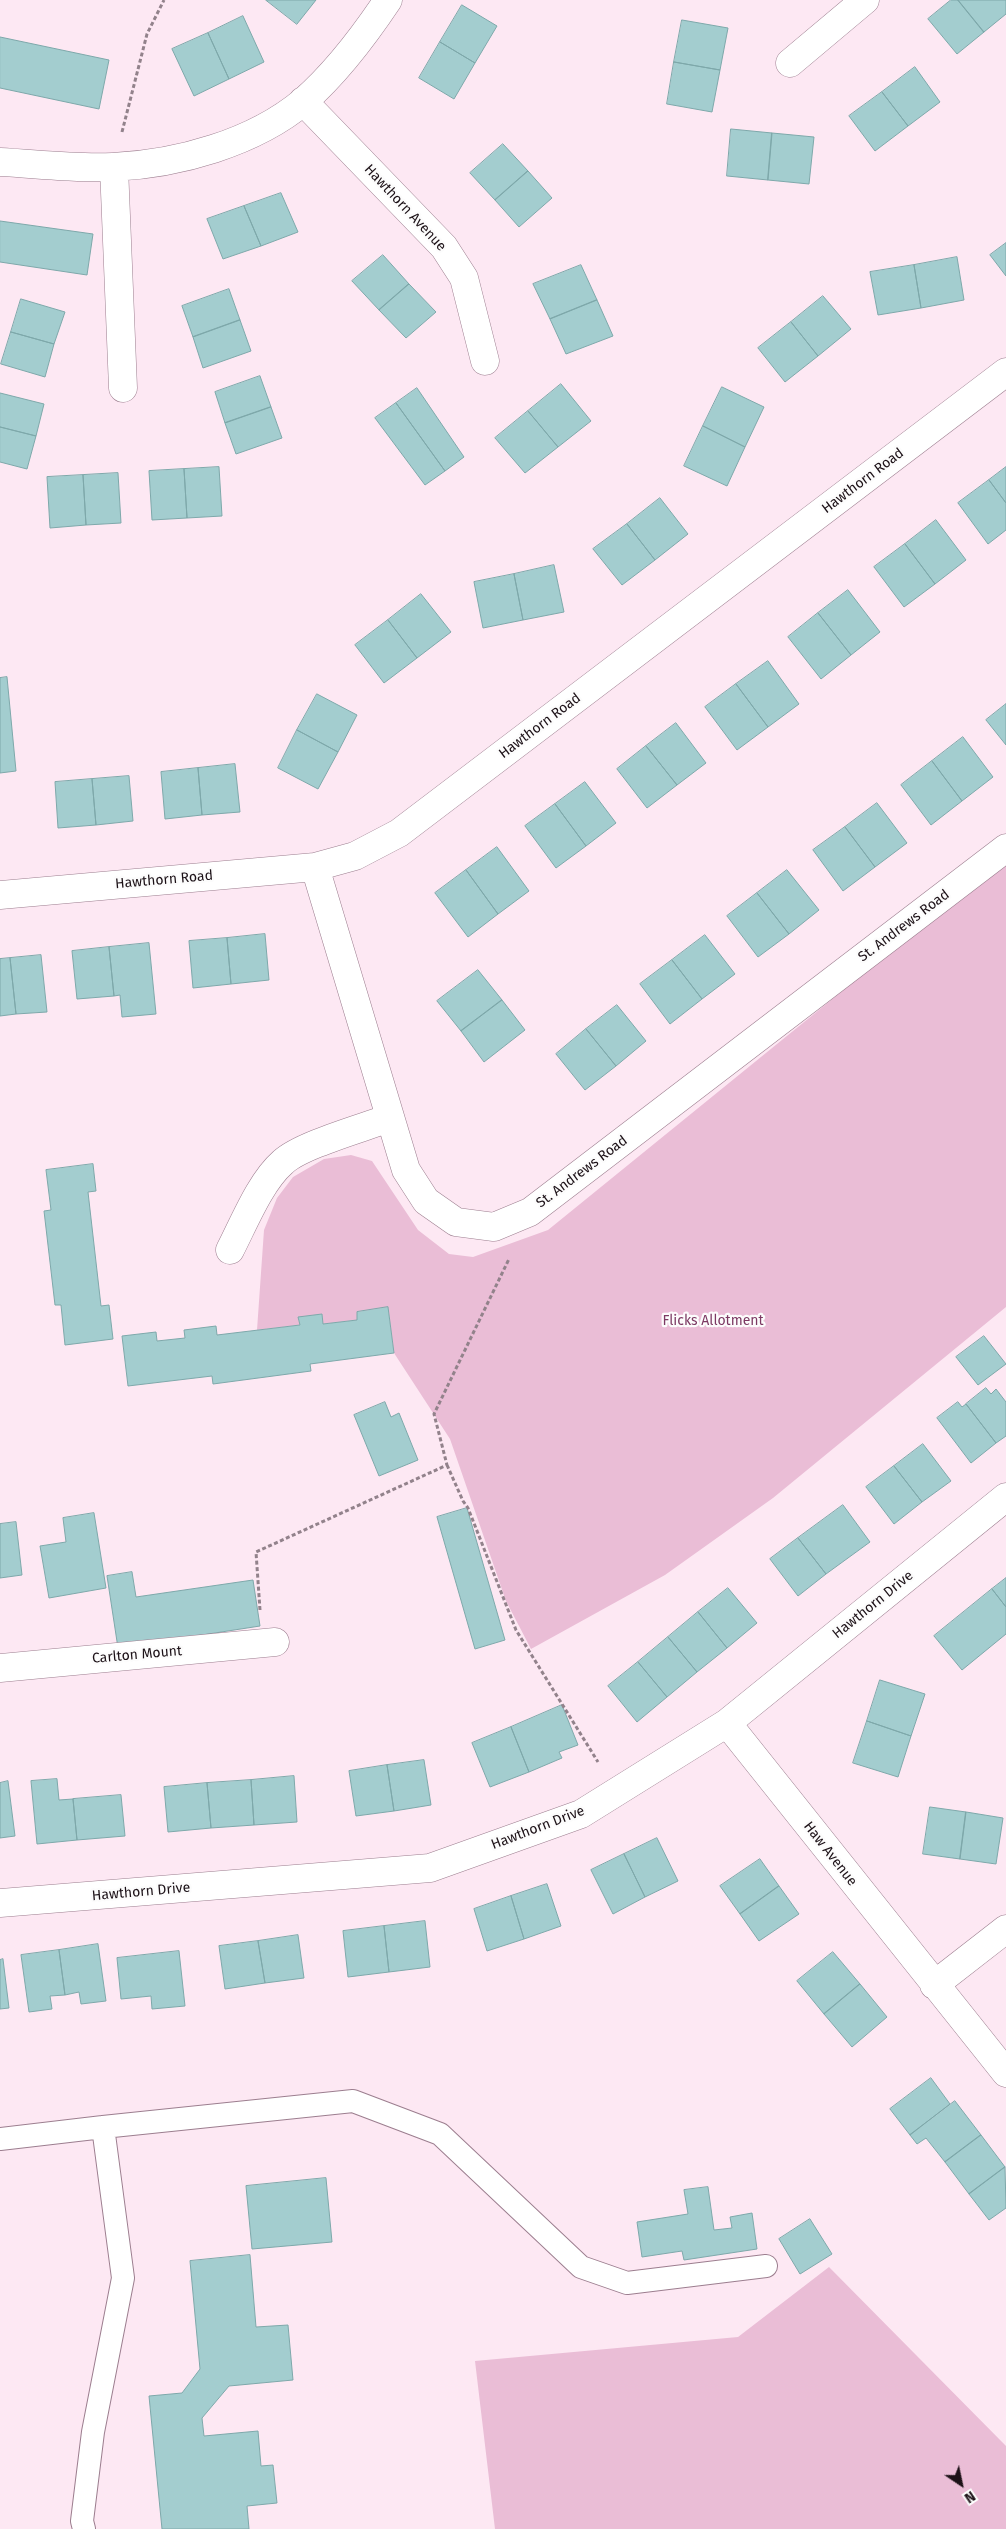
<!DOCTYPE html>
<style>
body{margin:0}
#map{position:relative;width:1006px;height:2529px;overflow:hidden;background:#fde8f3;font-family:"Fira Sans",sans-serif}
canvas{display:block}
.north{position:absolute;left:936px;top:2459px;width:50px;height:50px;-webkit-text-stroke:4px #fcfcfc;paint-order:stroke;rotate:146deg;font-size:14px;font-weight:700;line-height:20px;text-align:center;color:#1c1117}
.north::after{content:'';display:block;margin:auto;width:18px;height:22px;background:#1c1117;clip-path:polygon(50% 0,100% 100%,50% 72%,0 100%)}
</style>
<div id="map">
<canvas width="1006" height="2529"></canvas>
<div class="north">N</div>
</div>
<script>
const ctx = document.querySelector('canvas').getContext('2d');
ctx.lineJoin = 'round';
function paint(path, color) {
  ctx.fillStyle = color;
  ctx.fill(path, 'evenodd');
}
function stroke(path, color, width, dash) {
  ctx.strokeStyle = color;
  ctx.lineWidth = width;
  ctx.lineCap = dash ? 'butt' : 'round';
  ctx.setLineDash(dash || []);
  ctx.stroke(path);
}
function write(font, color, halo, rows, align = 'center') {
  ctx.font = font + ' "Fira Sans",sans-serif';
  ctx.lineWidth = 4.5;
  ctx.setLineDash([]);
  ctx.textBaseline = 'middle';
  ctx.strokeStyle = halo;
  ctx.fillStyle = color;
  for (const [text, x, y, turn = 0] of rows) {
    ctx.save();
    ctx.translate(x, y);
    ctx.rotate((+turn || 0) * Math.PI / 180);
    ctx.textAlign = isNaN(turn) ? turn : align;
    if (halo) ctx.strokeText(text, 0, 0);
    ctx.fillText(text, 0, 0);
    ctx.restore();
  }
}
paint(new Path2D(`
 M1006,858V1307L773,1498L665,1575L531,1649L506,1601L450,1439L394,1353L388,1308L357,1312V1320L323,1324L322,1314L298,1318L300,1325L257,1330L264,1230L277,1198L293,1177L324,1159L351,1155L372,1161L418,1230L449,1254L473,1257L548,1230Z
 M829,2267L1006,2446V2529H495L475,2361L738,2337Z`), '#eabdd6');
const building = new Path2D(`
 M266,0H316L297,24Z
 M951,0H958L984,32L957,54L928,19Z
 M958,0H1006V14L984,32Z
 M462,5L497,26L475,63L440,42Z
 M243,16L264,62L229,79L208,33Z
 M682,20L728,28L720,70L674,62Z
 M208,33L229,79L194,96L172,49Z
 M0,37L109,60L99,109L0,88Z
 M440,42L475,63L454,99L419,78Z
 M674,62L720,70L712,112L667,104Z
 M915,67L940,102L908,126L882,92Z
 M882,92L908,126L875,151L849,116Z
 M731,129L772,133L768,180L727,176Z
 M772,133L814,137L809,184L768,180Z
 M503,144L528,171L495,200L470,173Z
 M528,171L552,198L519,227L495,200Z
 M281,193L298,232L261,246L244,206Z
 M244,206L261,246L223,259L207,219Z
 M0,221L93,234L87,275L0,262Z
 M1006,243V276L990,255Z
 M383,255L409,284L379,310L352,281Z
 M957,257L964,300L921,308L914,265Z
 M581,265L597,300L550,319L533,284Z
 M914,265L921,308L878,315L870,272Z
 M409,284L436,312L406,338L379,310Z
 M229,289L240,320L193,337L182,306Z
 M823,296L851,329L818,356L791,322Z
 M21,299L65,312L54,344L11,332Z
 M597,300L613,336L566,354L550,319Z
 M240,320L251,351L203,368L193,337Z
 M791,322L818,356L785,382L758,348Z
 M11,332L54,344L45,377L1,364Z
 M260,376L271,407L225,423L215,392Z
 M561,384L591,421L558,447L528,411Z
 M722,387L764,407L745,447L703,426Z
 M417,388L464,457L445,471L396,403Z
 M0,393L44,404L36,436L0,427Z
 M396,403L445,471L425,485L375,418Z
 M271,407L282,438L236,454L225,423Z
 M528,411L558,447L525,473L495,438Z
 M703,426L745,447L727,486L684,466Z
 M0,427L36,436L27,469L0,462Z
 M219,467L222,516L187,518L184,469Z
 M1006,467V503L989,480Z
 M184,469L187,518L152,520L149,471Z
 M118,473L121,523L86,525L83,475Z
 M83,475L86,525L50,528L47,477Z
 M989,480L1006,503V530L988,544L958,503Z
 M660,498L688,534L655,560L627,524Z
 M936,520L966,560L935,584L905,544Z
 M627,524L655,560L622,585L593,549Z
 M905,544L935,584L904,607L874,567Z
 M554,565L564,612L523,620L514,574Z
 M514,574L523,620L483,628L474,582Z
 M848,590L880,632L851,655L818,613Z
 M421,594L451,632L417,658L388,620Z
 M818,613L851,655L821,679L788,637Z
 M388,620L417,658L384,683L355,645Z
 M768,661L799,704L768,727L736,684Z
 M7,677L16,771L0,773V678Z
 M736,684L768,727L737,750L705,707Z
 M317,694L357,715L338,752L297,730Z
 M1006,704V745L986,720Z
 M676,723L706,763L677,785L646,746Z
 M297,730L338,752L318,789L278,768Z
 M963,737L993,777L962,801L932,761Z
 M646,746L677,785L647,808L617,769Z
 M932,761L962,801L931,825L901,785Z
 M235,764L240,812L202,815L198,768Z
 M198,768L202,815L165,819L161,772Z
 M129,776L133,821L96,825L92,779Z
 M92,779L96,825L58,828L55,782Z
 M585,782L616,823L586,846L555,804Z
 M877,803L907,843L875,867L845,827Z
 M555,804L586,846L556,868L525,826Z
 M845,827L875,867L843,891L813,850Z
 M497,847L529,891L498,914L466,870Z
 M466,870L498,914L468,937L435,893Z
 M787,870L819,910L789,934L757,893Z
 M757,893L789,934L758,957L727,916Z
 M265,934L269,980L231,984L227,938Z
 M705,935L735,974L702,999L672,960Z
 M227,938L231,984L193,988L189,941Z
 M149,943L156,1014L122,1017L120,995L114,996L109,947Z
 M109,947L114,996L77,999L72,951Z
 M41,955L47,1012L16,1014L10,958Z
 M10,958L16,1014L0,1016V959Z
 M672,960L702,999L670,1024L640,984Z
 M478,970L502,1000L461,1031L437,1001Z
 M502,1000L525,1030L484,1062L461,1031Z
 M617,1005L646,1041L616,1066L586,1029Z
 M586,1029L616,1066L585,1090L556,1054Z
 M93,1164L96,1191L88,1192L101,1306L109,1305L113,1339L65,1345L61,1305H55L44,1211L51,1210L46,1170Z
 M388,1307L394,1353L310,1364L311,1371L213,1384L212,1376L128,1386L122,1336L156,1332L157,1341L185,1338L184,1330L216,1326L217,1335L300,1325L298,1317L322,1314L323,1324L357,1320V1312Z
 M984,1336L1006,1364L978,1385L956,1357Z
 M986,1388L991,1394L996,1389L1006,1402V1436L996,1443L966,1404Z
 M385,1402L391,1417L399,1413L418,1460L379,1476L354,1415Z
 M958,1402L962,1407L966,1404L996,1443L971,1463L937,1418Z
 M923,1444L951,1481L922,1502L894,1466Z
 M894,1466L922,1502L894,1524L866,1487Z
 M843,1505L870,1542L826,1574L798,1538Z
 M467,1508L505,1640L475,1649L437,1517Z
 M94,1513L106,1588L49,1598L40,1546L66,1542L63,1518Z
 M16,1522L22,1575L0,1578V1524Z
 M798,1538L826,1574L798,1596L770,1559Z
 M132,1572L136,1597L253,1580L260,1626L118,1648L107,1576Z
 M1006,1578V1607L992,1589Z
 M728,1588L757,1623L727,1648L698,1612Z
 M992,1589L1006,1607V1634L962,1670L934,1636Z
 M698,1612L727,1648L697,1672L668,1637Z
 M668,1637L697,1672L667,1697L638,1662Z
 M638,1662L667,1697L637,1722L608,1686Z
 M880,1680L925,1694L911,1736L867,1721Z
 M562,1705L578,1745L559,1752L562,1758L529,1772L511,1727Z
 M867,1721L911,1736L898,1777L853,1763Z
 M511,1727L529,1772L490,1787L472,1743Z
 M424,1760L431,1805L394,1811L387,1765Z
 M387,1765L394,1811L356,1816L349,1771Z
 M294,1776L297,1822L254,1825L251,1780Z
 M57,1779L59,1800L73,1799L77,1840L37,1844L31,1781Z
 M251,1780L254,1825L211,1828L207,1783Z
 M8,1781L15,1836L0,1838V1783Z
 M207,1783L211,1828L168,1832L164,1787Z
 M121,1795L125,1836L77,1840L73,1799Z
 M930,1807L966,1812L960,1859L923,1854Z
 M966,1812L1003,1818L996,1864L960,1859Z
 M657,1838L678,1881L645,1897L624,1854Z
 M624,1854L645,1897L613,1914L591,1870Z
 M760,1859L779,1886L740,1914L720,1886Z
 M547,1884L561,1926L524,1939L511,1896Z
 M779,1886L799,1914L759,1941L740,1914Z
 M511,1896L524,1939L487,1951L474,1909Z
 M425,1921L430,1967L389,1972L384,1926Z
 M384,1926L389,1972L348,1977L343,1931Z
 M298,1935L304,1978L265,1983L258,1941Z
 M258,1941L265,1983L225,1989L219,1946Z
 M98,1944L106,2001L81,2004L79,1992L65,1995L59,1950Z
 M59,1950L65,1995L50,1996L52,2009L29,2012L21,1955Z
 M179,1951L185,2006L152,2009L151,1996L121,1999L117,1958Z
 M833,1952L860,1984L824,2014L797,1981Z
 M3,1959L9,2008L0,2009V1960Z
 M860,1984L887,2017L852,2047L824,2014Z
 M931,2078L950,2104L910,2135L890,2109Z
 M955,2101L981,2135L945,2162L926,2138L917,2144L910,2135Z
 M981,2135L1005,2167L969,2194L945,2162Z
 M1005,2167L1006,2208L989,2220L969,2194Z
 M326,2178L332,2242L252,2249L246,2186Z
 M708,2187L714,2230L732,2228L730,2217L752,2213L757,2249L684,2260L682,2251L642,2257L637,2222L688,2214L684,2190Z
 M810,2219L832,2254L800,2274L779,2239Z
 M250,2255L256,2327L288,2325L293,2380L229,2386L202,2418L204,2436L258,2431L261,2466L273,2465L277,2503L247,2506L249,2529H162L149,2396L182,2393L200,2369L190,2261Z`);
paint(building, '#a3cdcf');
stroke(building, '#7ea8aa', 1);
const lane = new Path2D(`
 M0,2139L103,2127
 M84,2529L82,2521L93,2432L123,2278L103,2127L353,2101L440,2134L581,2267L627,2283L766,2266`);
const street = new Path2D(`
 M790,63L865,0
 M303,101L444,247L464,278L485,361
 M0,162C37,164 76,169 113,167C178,164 254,143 304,101C337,72 364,36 388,0
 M114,167L123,388
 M315,867L406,1170L426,1201L456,1222L494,1227L530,1212L1006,848
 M0,895L315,867L355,856L399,833L1006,372
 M230,1250C244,1223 260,1182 283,1162C301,1145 363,1128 389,1118
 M0,1668L275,1642
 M727,1723L1006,2073
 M0,1903L430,1868L581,1814L727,1723L1006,1497
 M934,1985L1006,1929`);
stroke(lane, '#9c7e8f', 24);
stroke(street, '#9c7e8f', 29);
stroke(new Path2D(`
 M122,132L147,34L164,0
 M447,1465L463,1501L468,1508L516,1630L598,1762
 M260,1610L256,1552L447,1465L434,1414L509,1259`), '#92828b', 3, [4, 2.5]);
stroke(lane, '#fff', 22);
stroke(street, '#fff', 28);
write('14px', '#1c1117', '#fcfcfc', [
 ["Hawthorn Avenue",405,208,47],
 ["Hawthorn Road",863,481,-37],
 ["Hawthorn Road",540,726,-37],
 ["Hawthorn Road",164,880,-5],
 ["St. Andrews Road",904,926,-37],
 ["St. Andrews Road",582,1172,-37],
 ["Hawthorn Drive",873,1605,-39],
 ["Carlton Mount",137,1655,-5],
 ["Hawthorn Drive",538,1828,-21],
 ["Haw Avenue",830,1854,52],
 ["Hawthorn Drive",141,1892,-5]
]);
write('14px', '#7c3963', '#fcfcfc', [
 ["Flicks Allotment",713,1321]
]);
</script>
